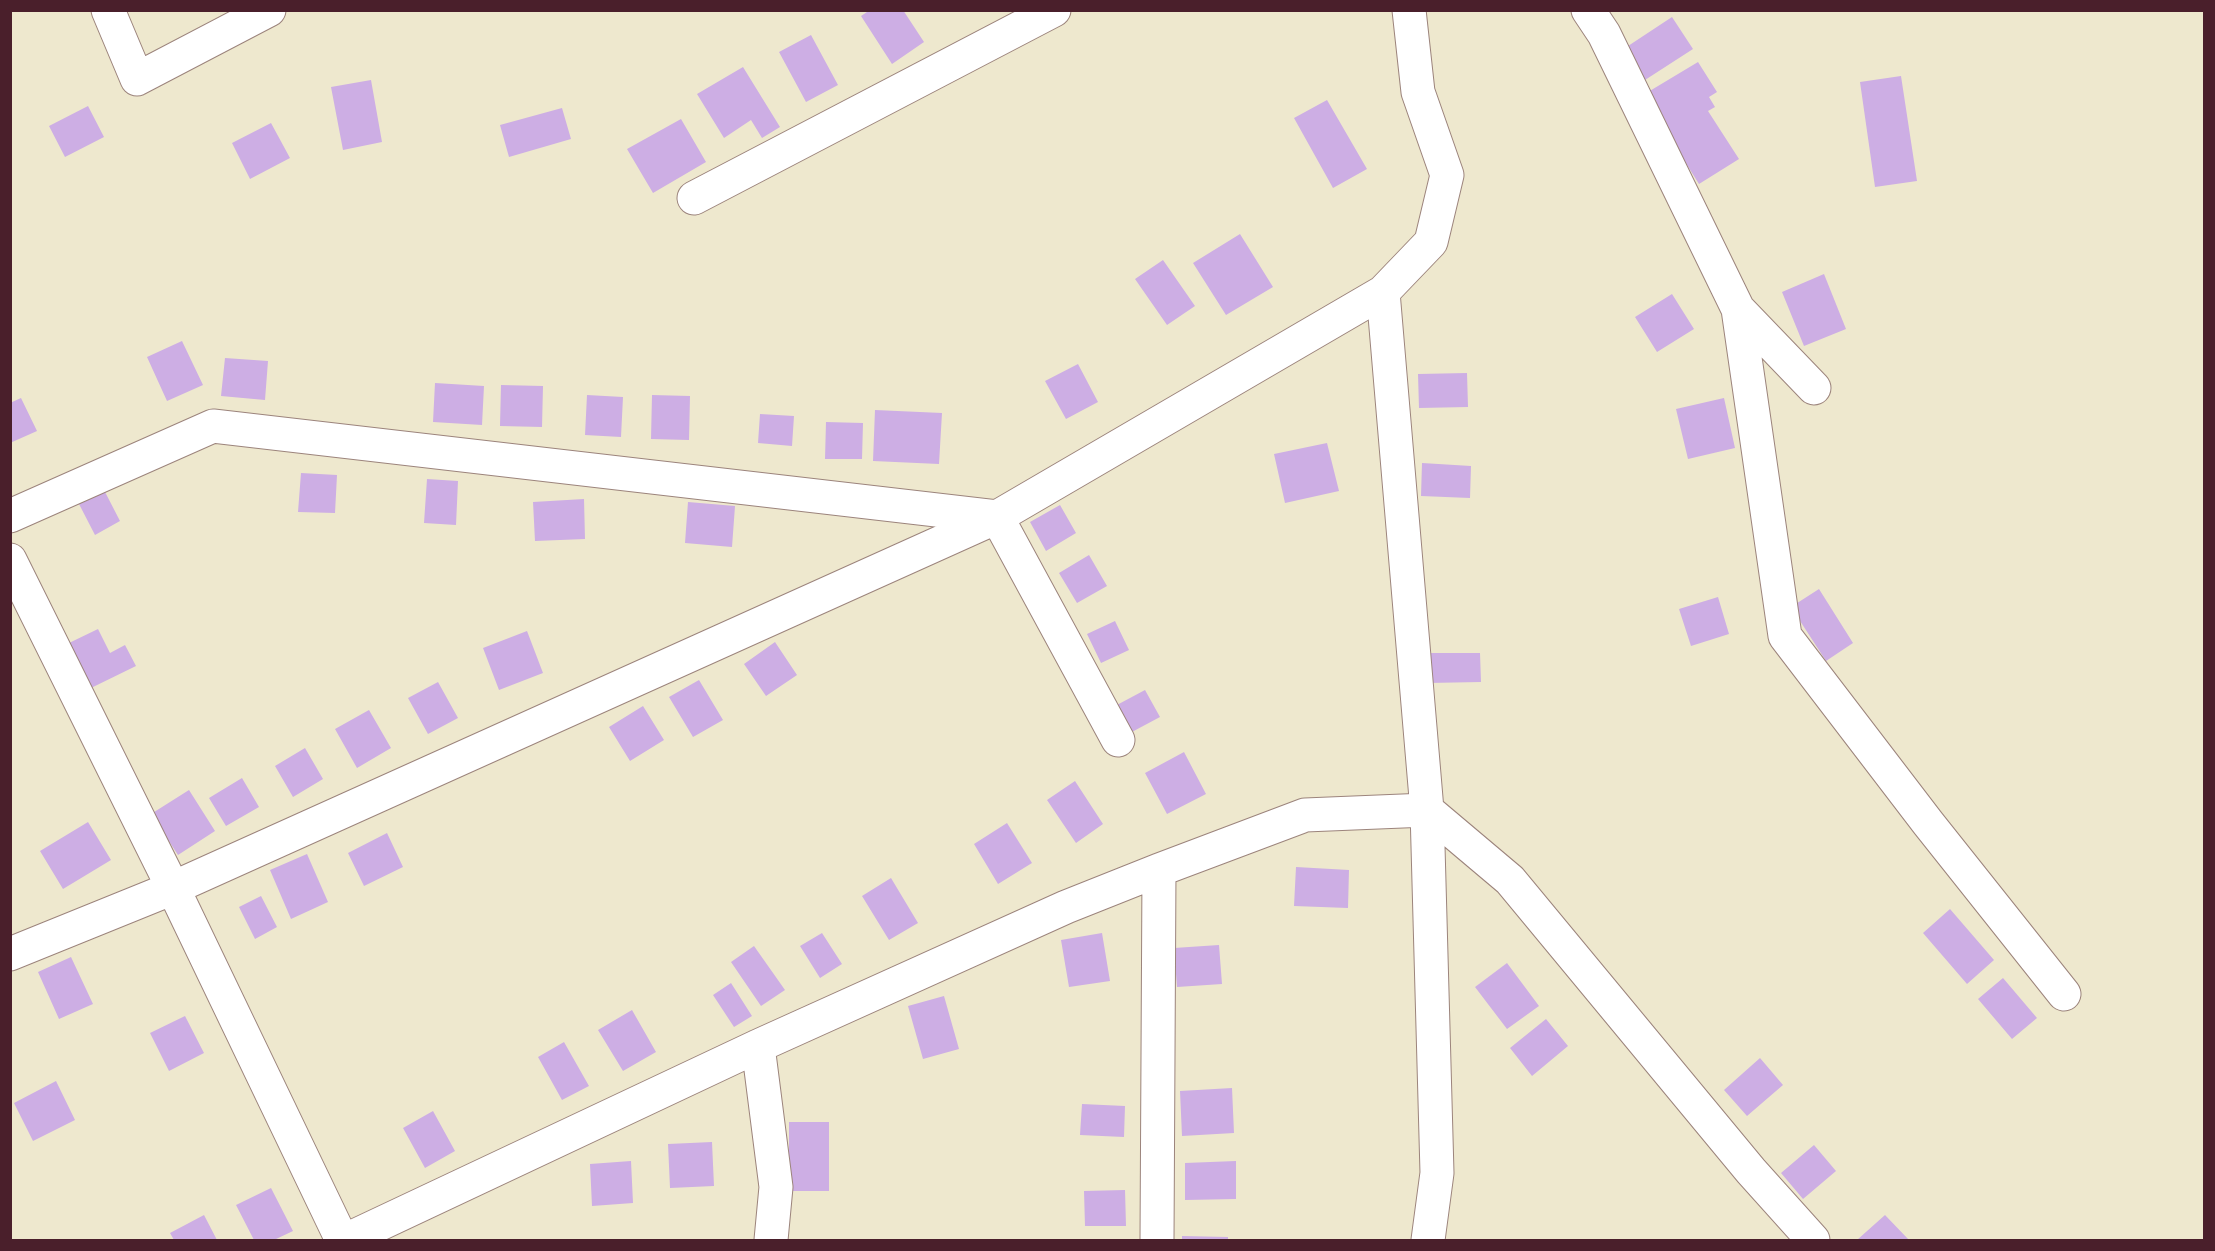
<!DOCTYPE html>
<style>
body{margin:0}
#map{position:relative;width:2215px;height:1251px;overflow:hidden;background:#eee8ce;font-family:"Gochi Hand",sans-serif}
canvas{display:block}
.frame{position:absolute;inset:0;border:12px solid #4a1f2b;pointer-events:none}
</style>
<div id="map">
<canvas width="2215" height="1251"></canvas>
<div class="frame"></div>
</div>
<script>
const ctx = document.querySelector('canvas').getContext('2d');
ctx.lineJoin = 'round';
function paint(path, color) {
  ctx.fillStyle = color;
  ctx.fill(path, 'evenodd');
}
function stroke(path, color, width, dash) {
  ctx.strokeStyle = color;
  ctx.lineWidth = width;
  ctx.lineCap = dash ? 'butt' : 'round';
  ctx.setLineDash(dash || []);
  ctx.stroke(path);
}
paint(new Path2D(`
 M870,10H903L924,42L892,64L861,16Z
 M1672,17L1693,49L1645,80L1625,48Z
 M811,35L838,85L806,102L779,52Z
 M1698,62L1717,92L1709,97L1715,107L1708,111L1739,159L1699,184L1643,95Z
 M743,67L780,127L762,138L751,120L724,138L697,94Z
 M1901,76L1917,181L1875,187L1860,82Z
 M371,80L382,142L343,150L331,87Z
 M1327,100L1367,169L1333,188L1294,118Z
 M88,106L104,137L65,157L49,126Z
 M562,108L571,139L509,157L500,125Z
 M681,119L706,162L653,193L627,149Z
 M271,123L290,158L250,179L232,143Z
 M1240,234L1273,287L1226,315L1193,263Z
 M1163,260L1195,306L1167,325L1135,279Z
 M1824,274L1846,329L1804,346L1782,292Z
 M1672,294L1694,329L1657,352L1635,317Z
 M182,341L203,385L167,401L147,357Z
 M225,358L268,361L265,400L221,396Z
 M1078,364L1098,402L1066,419L1045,381Z
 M1467,373L1468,407L1419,408L1418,374Z
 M435,383L484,386L482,425L433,422Z
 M501,385L543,386L542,427L500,426Z
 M587,395L623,397L621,437L585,435Z
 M652,395L690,396L689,440L651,439Z
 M21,398L37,431L10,443V403Z
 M1724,398L1735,448L1688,459L1676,409Z
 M875,410L942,413L939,464L873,461Z
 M760,414L794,416L792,446L758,443Z
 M826,422L863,423L862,459H825Z
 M1327,443L1339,491L1285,503L1274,454Z
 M1422,463L1471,466L1470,498L1421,496Z
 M301,473L337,475L335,513L298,512Z
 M427,479L458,481L456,525L424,523Z
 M104,490L120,521L95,535L79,504Z
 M584,499L585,539L535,541L533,502Z
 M688,502L735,506L732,547L685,543Z
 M1060,505L1076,533L1046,551L1030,522Z
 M1089,555L1107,586L1077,603L1059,573Z
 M1819,589L1853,643L1826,661L1791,607Z
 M1718,597L1729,634L1691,646L1679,609Z
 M1115,621L1129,650L1101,663L1087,634Z
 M98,629L110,653L125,645L136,666L91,688L69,643Z
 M527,631L543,673L499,690L483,648Z
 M775,642L797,675L766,696L744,664Z
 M1427,653H1480L1481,682L1427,683Z
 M699,680L723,720L693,737L669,697Z
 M438,682L458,718L428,734L408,698Z
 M1145,690L1160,717L1130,733L1115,706Z
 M643,706L664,740L630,761L609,727Z
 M369,710L391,748L357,768L335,729Z
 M305,748L323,779L293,797L275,766Z
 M1184,752L1206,794L1167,814L1145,773Z
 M242,778L259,807L226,826L209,798Z
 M1075,781L1103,824L1076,843L1047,800Z
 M189,790L215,831L178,855L151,814Z
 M88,822L111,860L63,889L40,851Z
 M1007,823L1032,863L998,884L974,844Z
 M387,833L403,867L364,886L348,853Z
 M307,854L328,902L291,919L270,870Z
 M1296,867L1349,870L1348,908L1294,906Z
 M891,878L918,923L889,940L862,896Z
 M261,896L277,927L255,939L239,907Z
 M1950,909L1994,960L1967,984L1923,933Z
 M822,933L842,964L820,978L800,946Z
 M1102,933L1110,981L1069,987L1061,940Z
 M1219,945L1222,984L1177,987L1174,948Z
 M754,946L785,990L761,1006L731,962Z
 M71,957L93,1004L59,1019L38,972Z
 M1507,963L1539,1006L1507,1029L1475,987Z
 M2003,978L2037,1018L2012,1039L1978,999Z
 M731,983L752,1016L734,1027L713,995Z
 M944,996L959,1049L923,1059L908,1006Z
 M632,1010L656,1052L623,1071L598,1030Z
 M185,1016L204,1053L169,1071L150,1033Z
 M1546,1019L1568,1046L1532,1076L1510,1048Z
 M564,1042L589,1086L562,1100L538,1057Z
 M1760,1058L1783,1085L1747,1116L1724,1090Z
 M56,1081L75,1120L33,1141L14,1103Z
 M1232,1088L1234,1133L1182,1136L1180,1091Z
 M1082,1104L1125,1106L1124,1137L1080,1135Z
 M433,1111L455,1151L425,1168L403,1128Z
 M789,1122H829V1191H789Z
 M712,1142L714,1186L670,1188L668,1144Z
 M1814,1145L1836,1171L1803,1199L1781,1173Z
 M631,1161L633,1203L592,1206L590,1164Z
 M1236,1161V1199L1185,1200V1163Z
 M271,1188L293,1231L274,1240H254L236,1205Z
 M1125,1190L1126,1226H1085L1084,1191Z
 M204,1215L217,1240H174L170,1233Z
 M1885,1215L1909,1240H1857Z
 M1182,1236L1228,1237V1240H1182Z`), '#cdaee4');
const minor = new Path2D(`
 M108,10L137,79L269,10
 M1409,10L1418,92L1447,175L1431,242L1383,292L1427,810L1437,1173L1428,1240
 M1588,10L1604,34L1738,309L1785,636L1928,823L2064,994
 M694,198L1054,10
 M1738,309L1814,388
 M10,516L213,426L997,517L1118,740
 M10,560L173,888L342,1240
 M10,954L173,888L997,517L1383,292
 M758,1046L776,1187L771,1240
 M346,1240L758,1046L1066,907L1159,870L1305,815L1427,810L1510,880L1751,1171L1813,1240
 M1157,1240L1159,870`);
stroke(minor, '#9c847c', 35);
stroke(minor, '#fff', 33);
</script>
